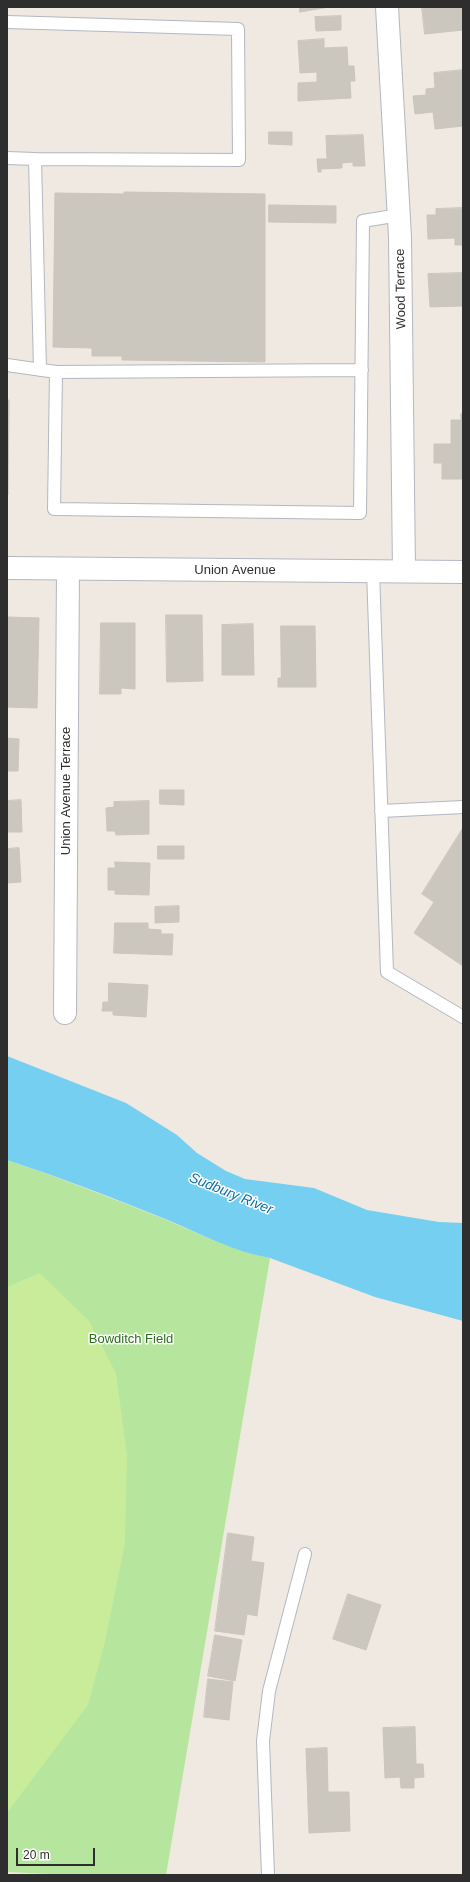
<!DOCTYPE html>
<style>
body{margin:0}
#map{position:relative;width:470px;height:1882px;overflow:hidden;background:#efe9e1;font-family:Helvetica,sans-serif}
canvas{display:block}
.frame{position:absolute;inset:0;border:8px solid #2e2e2e;pointer-events:none}
.scale{position:absolute;left:16px;top:1848px;width:79px;height:18px;box-sizing:border-box;border:2px solid #2e2e2e;border-top:0;padding-left:5px;font-size:12px;line-height:14px;white-space:nowrap;color:#2e2e2e;-webkit-text-stroke:3px #fff;paint-order:stroke}
</style>
<div id="map">
<canvas width="470" height="1882"></canvas>
<div class="frame"></div>
<div class="scale">20 m</div>
</div>
<script>
const ctx = document.querySelector('canvas').getContext('2d');
ctx.lineJoin = 'round';
function paint(path, color) {
  ctx.fillStyle = color;
  ctx.fill(path, 'evenodd');
}
function stroke(path, color, width, dash) {
  ctx.strokeStyle = color;
  ctx.lineWidth = width;
  ctx.lineCap = dash ? 'butt' : 'round';
  ctx.setLineDash(dash || []);
  ctx.stroke(path);
}
function write(font, color, halo, rows, align = 'center') {
  ctx.font = font + ' Helvetica,sans-serif';
  ctx.lineWidth = 3;
  ctx.setLineDash([]);
  ctx.textBaseline = 'middle';
  ctx.strokeStyle = halo;
  ctx.fillStyle = color;
  for (const [text, x, y, turn = 0] of rows) {
    ctx.save();
    ctx.translate(x, y);
    ctx.rotate((+turn || 0) * Math.PI / 180);
    ctx.textAlign = isNaN(turn) ? turn : align;
    if (halo) ctx.strokeText(text, 0, 0);
    ctx.fillText(text, 0, 0);
    ctx.restore();
  }
}
paint(new Path2D(`
 M7,1160C60,1178 112,1198 164,1219C199,1233 232,1251 270,1258L166,1875H75L7,1872Z`), '#b6e59e');
paint(new Path2D(`
 M40,1273L89,1321L116,1373L127,1455L125,1543L105,1642L88,1705L7,1813V1287Z`), '#c9ec9a');
paint(new Path2D(`
 M7,1056L126,1103L177,1135L197,1153L226,1171L245,1179L314,1188L367,1210L439,1222L463,1223V1321L375,1297L270,1258C234,1252 203,1235 170,1221C116,1199 62,1178 7,1160Z`), '#75cff0');
const building = new Path2D(`
 M300,7H329L300,12Z
 M422,7H463V30L425,34Z
 M341,16V30L316,31L315,17Z
 M324,39V48L347,47L348,66H354L355,81H350L351,98L298,101V83L317,82V72L300,73L298,41Z
 M463,70V126L435,129L433,112L415,114L413,96L426,95V89L435,88L434,73Z
 M269,132H292V145L269,144Z
 M363,135L365,166H353V162L342,163V168L321,169V172H318L317,159H327L326,136Z
 M125,192L265,194V362L122,360V356H92V348L53,347L55,193L122,194Z
 M269,205L336,206V223L269,222Z
 M463,208V245H455V238L428,239L427,215H436V209Z
 M463,273V306L430,307L428,274Z
 M7,400H9L8,495H7Z
 M461,414H463V479H442V463H434V444H451V420H461Z
 M166,615H202L203,681L167,682Z
 M7,617L39,618L37,708L7,707Z
 M101,623H135V689L121,688V694H100Z
 M253,624L254,675H222V625Z
 M281,626H315L316,687H278V678H281Z
 M7,738L19,739L18,771H7Z
 M160,790H184V805L160,804Z
 M21,800L22,832H7V801Z
 M149,801V834L116,835L115,831H107L106,808L114,807V802Z
 M463,828V966L414,933L434,902L422,894Z
 M158,846H184V859H158Z
 M19,848L21,882L7,883V849Z
 M115,862L150,863L149,895L115,894V890H108V868H115Z
 M179,906V922L155,923V907Z
 M115,923H148V929L161,930V934H173L172,955L114,953Z
 M109,983L148,985L146,1017L113,1015V1011H102L103,1002H108Z
 M228,1533L254,1537L251,1561L264,1563L257,1616L247,1614L244,1635L215,1631Z
 M348,1594L381,1605L366,1650L333,1639Z
 M215,1635L242,1640L235,1681L208,1676Z
 M208,1679L233,1682L229,1720L204,1717Z
 M415,1727L416,1764H423L424,1777L414,1778V1788H401L400,1777L385,1778L383,1728Z
 M327,1748L328,1792H349L350,1831L309,1833L306,1749Z`);
paint(building, '#cbc7bf');
stroke(building, '#cbc5ba', 1);
const lane = new Path2D(`
 M7,22L238,29L239,160L35,159L40,370
 M7,158L35,159
 M7,365L56,372L54,509L360,513L363,221L399,215
 M56,372L362,370
 M373,571L387,972L463,1017
 M381,811L463,807
 M268,1875L263,1741L269,1691L305,1554`);
const street = new Path2D(`
 M387,7L400,237L404,571
 M65,1013L68,569`);
const secondary = new Path2D(`
 M7,568L463,572`);
stroke(lane, '#b4b7c1', 14);
stroke(street, '#b4b7c1', 24);
stroke(secondary, '#b4b7c1', 24);
stroke(lane, '#fff', 12);
stroke(street, '#fff', 22);
stroke(secondary, '#fff', 22);
write('13px', '#2e2e2e', '#fff', [
 ["Wood Terrace",401,289,-91],
 ["Union Avenue",235,570],
 ["Union Avenue Terrace",66,791,-90]
]);
write('13px', '#2c6e1b', '#fff', [
 ["Bowditch Field",131,1339]
]);
write('italic 14px', '#0d6fa3', '#fff', [
 ["Sudbury River",231,1194,22]
]);
</script>
